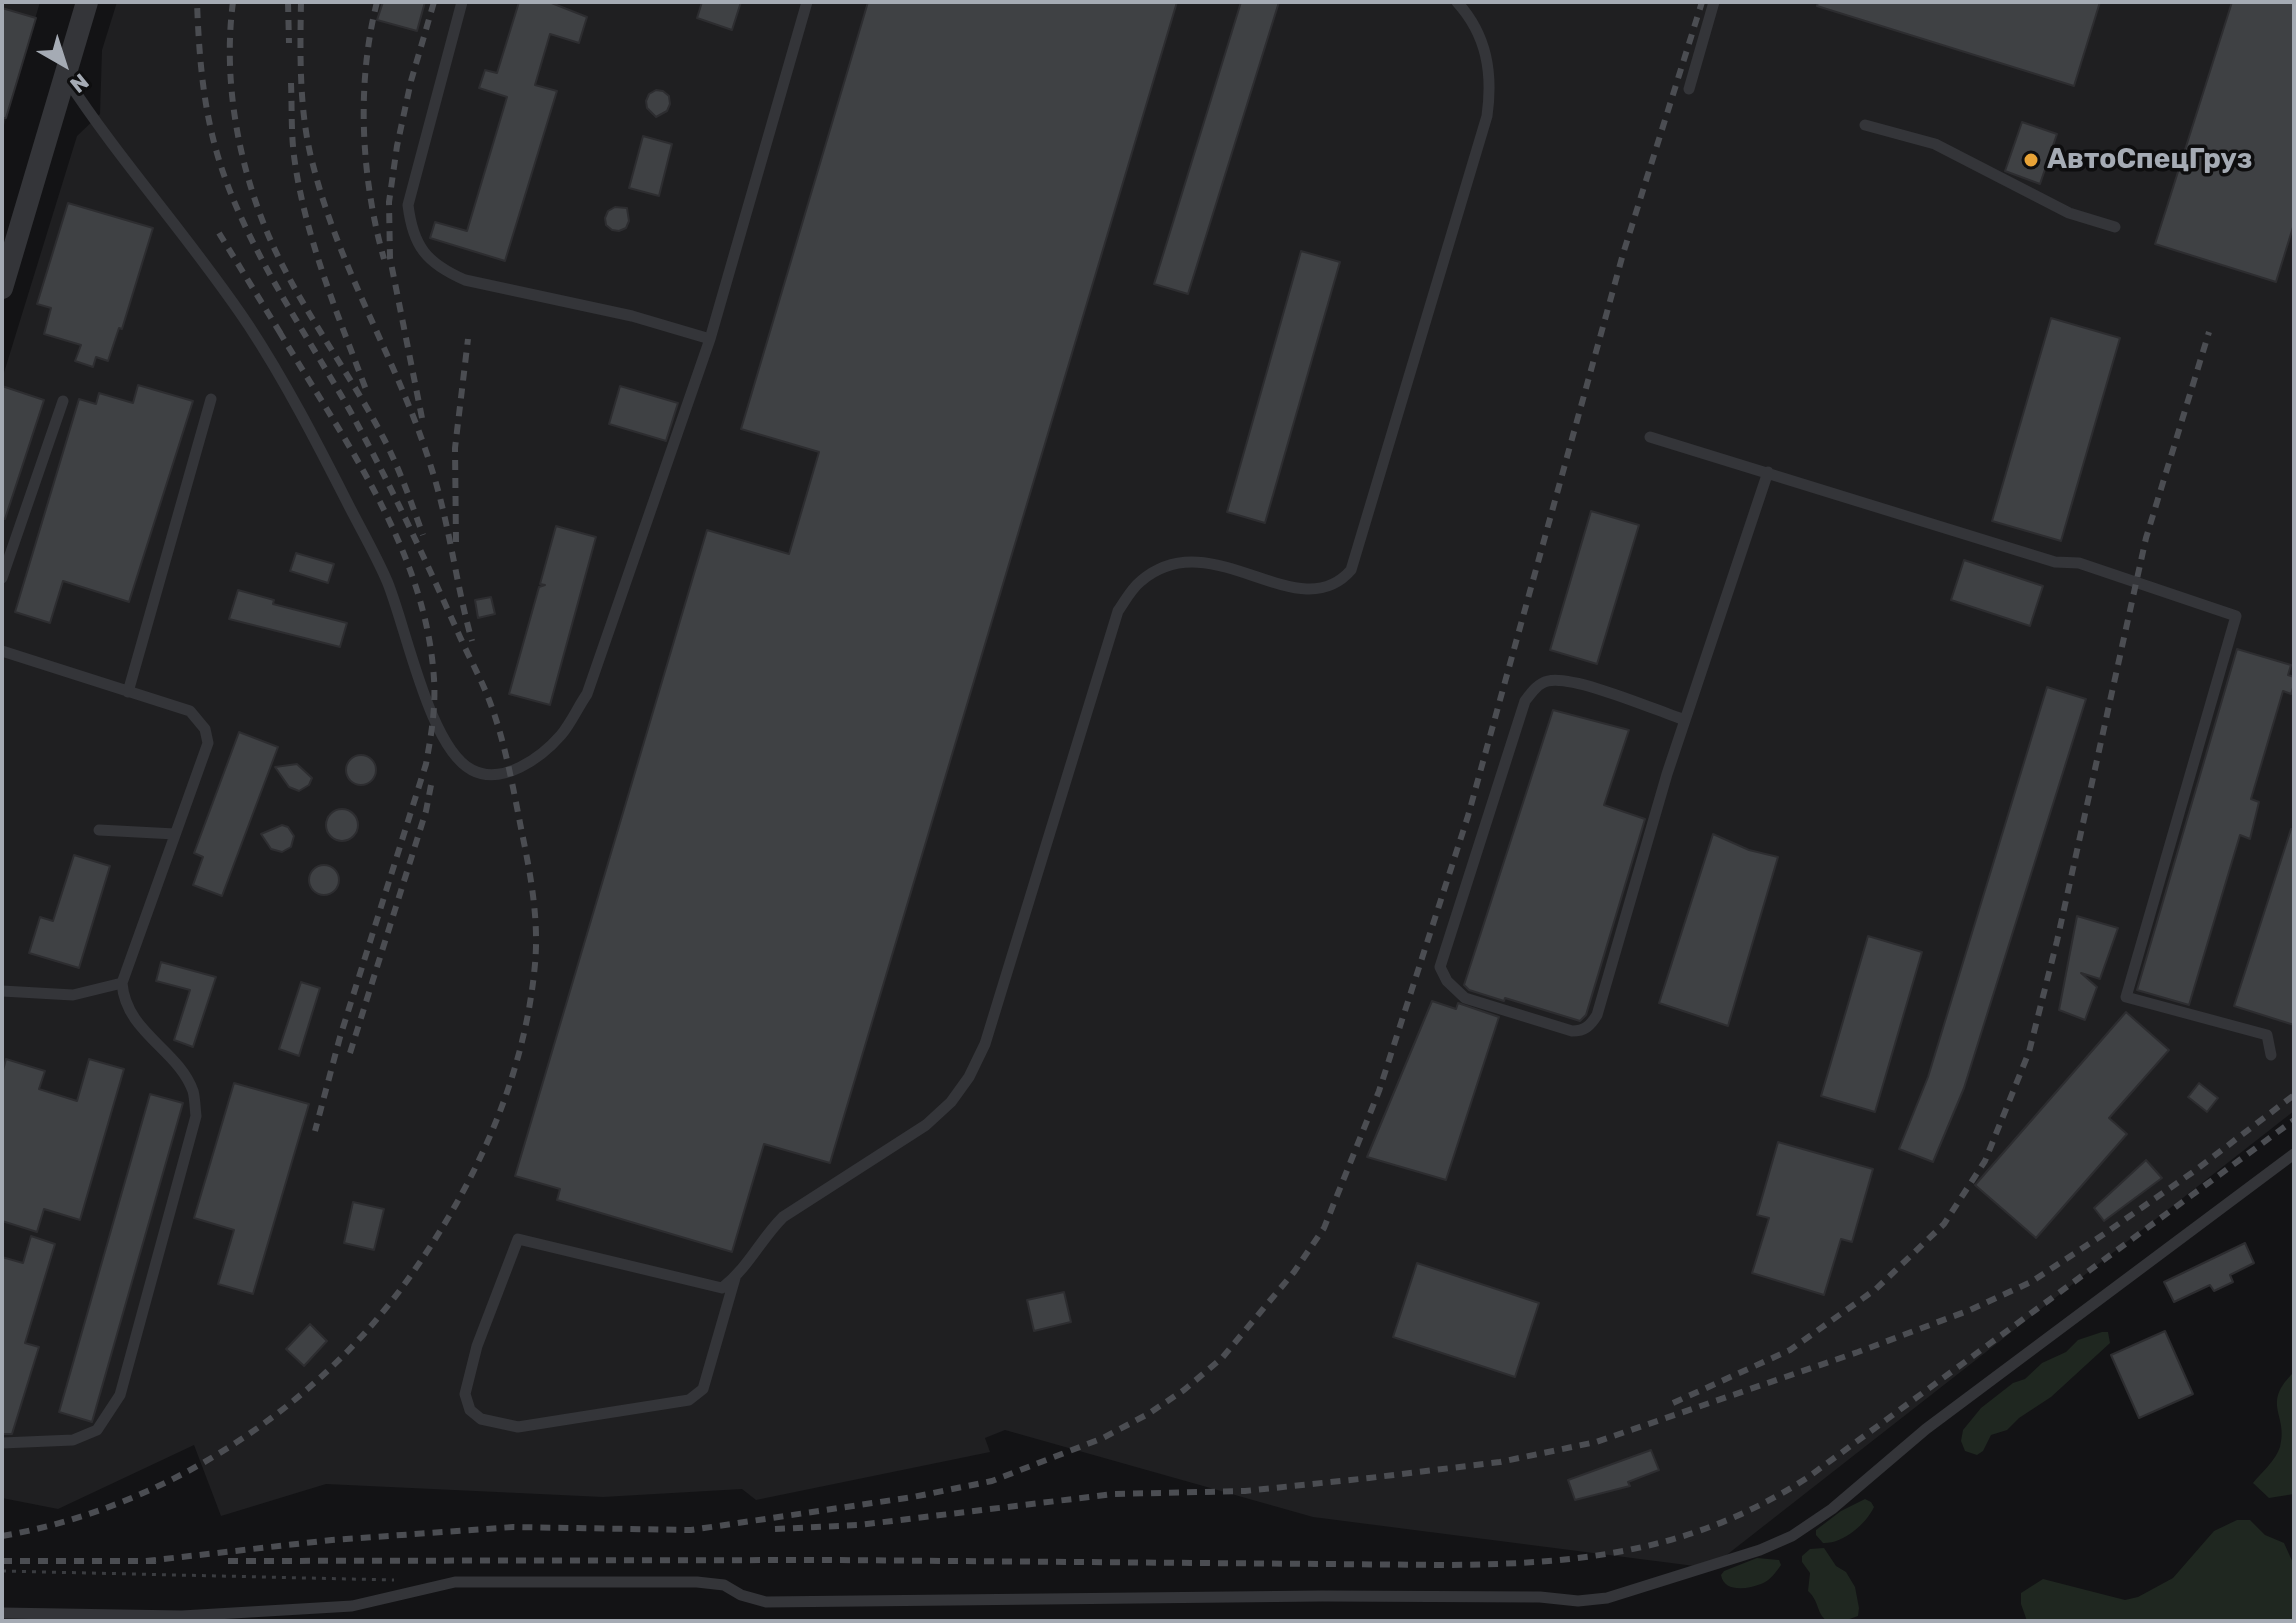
<!DOCTYPE html>
<meta charset="utf-8">
<style>
body{margin:0}
#map{position:relative;width:2296px;height:1623px;overflow:hidden;background:#131315;font-family:Rubik,sans-serif}
canvas{display:block}
.frame{position:absolute;inset:0;border:4px solid #a5abb4;pointer-events:none}
.north{position:absolute;left:24px;top:24px;width:80px;height:80px;-webkit-text-stroke:6px #0e0e0f;paint-order:stroke;rotate:141deg;font-size:22px;font-weight:700;line-height:32px;text-align:center;color:#a5abb4}
.north::after{content:'';display:block;margin:auto;width:28px;height:36px;background:#a5abb4;clip-path:polygon(50% 0,100% 100%,50% 72%,0 100%)}
</style>
<div id="map">
<canvas width="2296" height="1623"></canvas>
<div class="frame"></div>
<div class="north">N</div>
</div>
<script>
const ctx = document.querySelector('canvas').getContext('2d');
ctx.lineJoin = 'round';
function paint(path, color) {
  ctx.fillStyle = color;
  ctx.fill(path, 'evenodd');
}
function stroke(path, color, width, dash) {
  ctx.strokeStyle = color;
  ctx.lineWidth = width;
  ctx.lineCap = dash ? 'butt' : 'round';
  ctx.setLineDash(dash || []);
  ctx.stroke(path);
}
function write(font, color, halo, rows, align = 'center') {
  ctx.font = font + ' Rubik,sans-serif';
  ctx.lineWidth = 7;
  ctx.setLineDash([]);
  ctx.textBaseline = 'middle';
  ctx.strokeStyle = halo;
  ctx.fillStyle = color;
  for (const [text, x, y, turn = 0] of rows) {
    ctx.save();
    ctx.translate(x, y);
    ctx.rotate((+turn || 0) * Math.PI / 180);
    ctx.textAlign = isNaN(turn) ? turn : align;
    if (halo) ctx.strokeText(text, 0, 0);
    ctx.fillText(text, 0, 0);
    ctx.restore();
  }
}
paint(new Path2D(`
 M2,2H40L2,132Z
 M117,2H2294V1111L1710,1568L1313,1517L1005,1430L985,1438L990,1452L756,1500L742,1489L603,1497L326,1484L221,1516L194,1445L58,1509L2,1498V379L77,136L100,114L102,50Z`), '#1f1f21');
paint(new Path2D(`
 M2102,1332H2108L2110,1343L2051,1397L2019,1418L2007,1430L1991,1435L1983,1451L1977,1455L1965,1451L1961,1441L1963,1430L1981,1408L2013,1383L2025,1379L2042,1363L2066,1352L2078,1340Z
 M2294,1372V1494L2269,1498L2253,1483C2261,1473 2276,1460 2280,1447C2289,1414 2260,1405 2294,1372Z
 M1865,1499L1871,1502L1874,1507C1866,1524 1843,1544 1823,1543L1816,1535V1530L1841,1511Z
 M2237,1520H2250L2265,1535L2284,1543L2294,1565V1621H2027L2021,1604V1593L2043,1579L2125,1600L2138,1597L2173,1578L2214,1531Z
 M1824,1548L1836,1566L1846,1572L1855,1587L1859,1608L1858,1616L1844,1621H1827C1816,1613 1820,1602 1808,1591L1810,1573L1802,1562V1556L1810,1549Z
 M1757,1558L1779,1560L1781,1565C1776,1572 1770,1581 1761,1584C1748,1589 1724,1593 1721,1575L1724,1571Z`), '#1f2720');
const building = new Path2D(`
 M383,2H425L417,31L377,20Z
 M519,2H549L587,17L579,43L550,34L535,85L557,91L505,261L430,238L435,222L467,231L507,97L479,88L485,70L497,73Z
 M702,2H741L732,30L697,18Z
 M868,2H1177L830,1163L764,1144L732,1252L557,1200L560,1189L515,1176L707,530L789,554L819,452L741,429Z
 M1241,2H1279L1188,294L1154,284Z
 M1818,2H2100L2074,86L1817,6Z
 M2232,2H2294V224L2276,282L2155,244Z
 M2,8L36,18L6,118H2Z
 M656,90L663,91L669,96L670,104L667,111L656,117L647,108L646,101L649,94Z
 M2022,122L2057,134L2040,184L2005,171Z
 M643,136L672,144L659,196L629,188Z
 M68,203L153,228L122,329L119,328L108,361L96,357L93,367L75,361L81,345L44,334L51,308L37,304Z
 M615,207L627,208L629,221L626,228L619,231L612,230L606,225L605,218L608,211Z
 M1301,251L1340,262L1265,523L1227,512Z
 M2051,318L2120,338L2061,541L1992,521Z
 M138,385L193,401L129,602L63,581L50,623L15,612L79,399L96,404L99,393L133,403Z
 M2,386L44,400L5,519L2,518Z
 M620,386L678,403L666,441L609,424Z
 M1591,511L1639,525L1597,664L1550,650Z
 M556,526L596,537L550,705L509,694L539,587L545,585L540,584Z
 M296,553L334,564L328,583L290,571Z
 M1964,560L2043,586L2030,626L1951,600Z
 M238,590L274,600L273,604L347,623L340,647L229,619Z
 M491,597L495,614L478,618L475,600Z
 M2237,649L2291,665L2288,675L2294,677V685L2291,694L2283,691L2251,799L2259,802L2250,839L2240,835L2189,1005L2137,990Z
 M2047,687L2086,699L1964,1088L1933,1162L1899,1149L1928,1077Z
 M1553,710L1629,730L1604,805L1645,819L1586,1015L1580,1021L1505,998L1504,1001L1469,990L1464,985Z
 M239,732L278,747L222,896L193,885L203,857L194,853Z
 M346 770a15 15 0 1 1 30 0a15 15 0 1 1-30 0Z
 M297,764L312,778L309,785L299,791L289,787L275,767Z
 M326 825a16 16 0 1 1 32 0a16 16 0 1 1-32 0Z
 M282,825L288,827L294,836L291,847L282,852L271,849L261,834Z
 M2291,829H2294V1025L2234,1006Z
 M1713,834L1749,850L1778,857L1728,1026L1659,1003Z
 M74,855L110,866L79,968L29,953L40,917L53,921Z
 M309 880a15 15 0 1 1 30 0a15 15 0 1 1-30 0Z
 M2077,916L2118,928L2100,979L2081,973L2097,987L2085,1020L2059,1010Z
 M1868,936L1922,952L1875,1112L1821,1096Z
 M161,962L216,977L193,1047L174,1040L190,990L156,981Z
 M301,982L320,988L299,1056L279,1049Z
 M1432,1001L1456,1009L1458,1003L1499,1017L1446,1180L1367,1157Z
 M2126,1012L2169,1050L2109,1118L2127,1134L2036,1238L1975,1185Z
 M6,1059L45,1071L39,1089L77,1101L89,1059L124,1069L80,1220L44,1209L37,1232L2,1221V1074Z
 M234,1083L309,1104L253,1294L218,1284L234,1230L194,1218Z
 M2199,1083L2218,1098L2207,1112L2188,1097Z
 M150,1094L183,1103L92,1422L59,1412Z
 M1778,1142L1873,1169L1852,1242L1841,1239L1824,1295L1752,1273L1769,1218L1757,1215Z
 M2146,1160L2162,1178L2104,1221L2094,1208Z
 M353,1202L384,1209L374,1250L344,1243Z
 M31,1236L55,1244L25,1343L39,1347L12,1434H2V1257L23,1263Z
 M2245,1243L2254,1263L2230,1275L2233,1282L2214,1291L2210,1285L2174,1302L2164,1282Z
 M1417,1263L1539,1303L1515,1377L1393,1337Z
 M1064,1292L1071,1322L1034,1331L1027,1300Z
 M310,1324L327,1341L304,1366L286,1349Z
 M2165,1331L2193,1394L2139,1418L2111,1355Z
 M1651,1450L1659,1470L1628,1482L1630,1486L1575,1500L1568,1480Z`);
paint(building, '#3f4144');
stroke(building, '#2d2d30', 2);
stroke(new Path2D(`
 M2,1571L394,1580`), '#3a3c40', 3, [4, 6]);
stroke(new Path2D(`
 M462,2L408,205C413,246 426,263 465,280L632,316L710,339
 M66,78C122,164 192,240 249,326C285,381 316,441 346,500C359,526 375,553 387,581C406,626 429,748 472,770C502,786 541,758 561,735C571,723 578,707 587,694L710,339L807,2
 M1689,89L1714,2
 M1865,125L1935,144L2069,213L2115,227
 M1650,437L2055,562L2079,563L2236,616L2126,997L2267,1035L2271,1055
 M2,578L63,401
 M2,651L190,711L205,729L208,743L122,983C126,1033 178,1049 193,1091C195,1098 195,1108 196,1116L120,1395L97,1430L73,1440L2,1443
 M128,692L211,399
 M1685,720C1655,710 1575,675 1548,681C1538,683 1531,693 1525,701L1440,967L1447,981L1465,998L1572,1031C1585,1031 1590,1026 1597,1015L1667,774L1768,472
 M99,830L175,834
 M2,991L73,995L122,983
 M735,1278L703,1389L689,1400L518,1427L481,1419L470,1410L465,1394L477,1346L518,1239L722,1288C749,1267 760,1240 783,1217L926,1125L951,1102L969,1077L985,1044L1118,611C1125,601 1131,589 1141,581C1212,520 1298,631 1351,570L1487,116C1493,73 1487,35 1457,2
 M2,1613L182,1616L352,1606L455,1582H697L724,1585L741,1595L766,1602L1322,1596L1540,1597L1578,1601L1607,1598L1760,1550L1792,1536L1832,1509L1926,1429L2294,1154`), '#343539', 11);
stroke(new Path2D(`
 M2,288L87,2`), '#343539', 22);
stroke(new Path2D(`
 M233,2C222,84 240,175 275,250C306,316 351,375 384,439C400,470 411,502 423,535
 M288,2L289,43
 M301,2C300,56 299,113 313,165C340,272 400,365 432,470C450,526 456,585 472,641
 M377,2C356,84 361,178 384,259
 M291,83C292,107 291,132 294,156C305,239 339,317 368,395
 M219,233L284,339
 M279,331C343,439 426,550 434,679C436,708 431,736 426,764L340,1037L315,1131
 M422,418L390,258L389,202L397,146L411,81L434,2
 M456,542L455,448L468,339
 M350,1053L426,811L432,780
 M1673,1403L1790,1350L1876,1289L1944,1224L1985,1161L2029,1052L2057,941L2146,538L2209,332
 M775,1529L859,1525L1114,1494L1245,1491L1369,1478L1500,1462L1596,1442L1858,1352L1970,1310L2031,1282L2104,1234L2193,1172L2294,1095
 M2,1536C164,1508 317,1409 411,1275C476,1183 525,1077 535,964C539,921 531,876 522,833C513,788 505,740 488,697C480,677 469,657 460,637C426,561 390,483 349,409C304,330 246,247 219,160C203,108 199,56 197,2
 M2,1561H156
 M146,1561L332,1540L513,1527L691,1530L913,1497L992,1481L1103,1438L1148,1414L1184,1390L1222,1358L1294,1272L1324,1228L1379,1091L1468,816L1623,254L1702,2
 M228,1561L830,1560L1447,1565C1580,1564 1692,1552 1807,1478L2294,1120`), '#4b4d52', 6, [10, 8]);
for (const [x, y, r, color] of [
 [2031,160,8,"#e8a337"]
]) {
  const dot = new Path2D();
  dot.arc(x, y, r, 0, 2 * Math.PI);
  ctx.fillStyle = color;
  ctx.fill(dot);
  stroke(dot, '#0e0e0f', 3);
}
write('bold 28px', '#a5abb4', '#0e0e0f', [
 ["АвтоСпецГруз",2047,160]
], 'left');
</script>
